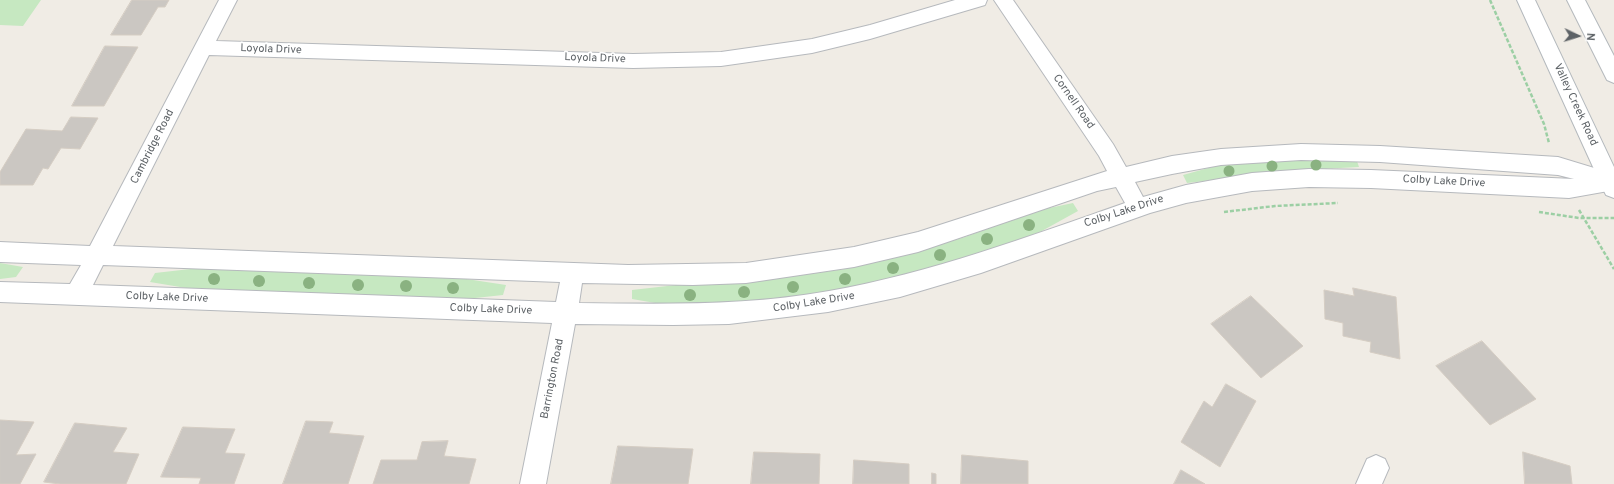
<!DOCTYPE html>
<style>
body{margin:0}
#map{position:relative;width:1614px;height:484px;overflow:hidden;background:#f0ece5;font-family:Overpass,sans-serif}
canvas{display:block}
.north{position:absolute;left:1558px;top:16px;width:40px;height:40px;-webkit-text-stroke:3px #fff;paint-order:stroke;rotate:94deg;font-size:11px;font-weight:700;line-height:16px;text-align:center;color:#5d6266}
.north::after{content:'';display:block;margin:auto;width:14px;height:18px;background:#5d6266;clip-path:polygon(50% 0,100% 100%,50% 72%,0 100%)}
</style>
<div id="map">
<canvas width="1614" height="484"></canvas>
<div class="north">N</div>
</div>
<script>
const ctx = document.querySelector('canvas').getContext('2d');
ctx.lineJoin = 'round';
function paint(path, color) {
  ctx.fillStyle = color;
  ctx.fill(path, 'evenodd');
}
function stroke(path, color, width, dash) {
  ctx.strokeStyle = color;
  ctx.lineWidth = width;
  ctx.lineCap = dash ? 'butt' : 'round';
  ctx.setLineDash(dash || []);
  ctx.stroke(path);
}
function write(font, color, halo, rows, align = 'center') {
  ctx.font = font + ' Overpass,sans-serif';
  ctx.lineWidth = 3.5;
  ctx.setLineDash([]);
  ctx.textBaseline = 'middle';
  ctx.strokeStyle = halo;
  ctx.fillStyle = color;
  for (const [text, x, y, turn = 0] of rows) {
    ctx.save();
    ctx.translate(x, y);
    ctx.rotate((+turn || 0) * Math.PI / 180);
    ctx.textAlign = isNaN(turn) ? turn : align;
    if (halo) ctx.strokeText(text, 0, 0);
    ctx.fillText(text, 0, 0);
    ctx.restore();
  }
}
paint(new Path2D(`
 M0,0H41L23,26L0,25Z
 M1290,160L1357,161L1359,167L1302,170L1187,183L1183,175L1219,165Z
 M1073,203L1078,211L1040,232L963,259L932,269L851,288L766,301L673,306L632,299V290L676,285L774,279L844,269L911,253L965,237L1035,211Z
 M0,263L23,267L16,277L0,279Z
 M199,268L460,278L506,285L503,295L466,299L186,288L150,282L155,273Z`), '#c6e8c1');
const building = new Path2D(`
 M132,0H169L165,7H158L141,35H111Z
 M105,46L138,47L104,106H72Z
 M71,117L98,118L80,149L61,148L48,169L43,168L33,185H0V172L26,129L62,131Z
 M1353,288L1396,297L1400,359L1370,352L1371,342L1343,336V323L1325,319L1324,290L1354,296Z
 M1251,296L1303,346L1261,378L1211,324Z
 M1482,341L1536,399L1490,425L1436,366Z
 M1226,384L1256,401L1220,467L1181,442L1204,401L1212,407Z
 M0,420L34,422L16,455L36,454L20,484H0Z
 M306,421L333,422L329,433L364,436L348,484H283Z
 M75,423L127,428L113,452L139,454L126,484H60L44,482Z
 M183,427L235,429L225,453L245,454L234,484H199L201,478L161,477Z
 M448,441L444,456L476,459L469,484H373L381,460H417L422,442Z
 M618,446L693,449L688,484H611Z
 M754,452L820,454L819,484H751Z
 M1523,452L1570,466L1572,484H1525Z
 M962,455L1028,461V484H961Z
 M854,460L909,464V484H853Z
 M1181,470L1205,484H1174Z
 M932,473L936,474V484H932Z`);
paint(building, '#cbc7c2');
stroke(building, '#d5cdc3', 1);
const street = new Path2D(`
 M219,0H237L216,41L633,54L721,52L812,39L870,25L955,0H987L985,5L870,39L812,53L721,66L633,68L209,55L113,246L628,265L746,263L854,247L918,232L1107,171L1099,156L994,0H1013L1113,144L1126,167L1172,156L1221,149L1301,144L1380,146L1558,157L1614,174V190L1569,198L1371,188L1309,187L1252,191L1186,203L1150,213L981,273L900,297L828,312L729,324L673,325L575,324L546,484H520L552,323L0,302V282L70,284L81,265L0,262V242L90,246ZM1301,160L1380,162L1558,175L1574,179L1371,170L1309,169L1252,173L1186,185L1143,197L1135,182L1172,174L1221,165ZM1116,187L1125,203C1027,237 931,273 829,291C746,306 663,304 579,303L582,283L693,285L746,283L854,267L918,252L1097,191ZM103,265L560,282L556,302L93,285Z
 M1376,455L1385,459L1389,468L1382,484H1356L1367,459Z`);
const secondary = new Path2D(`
 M1517,0H1535L1614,167V198L1606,195L1603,189Z
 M1567,0H1585L1614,56V83L1607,80Z`);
stroke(street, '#b6b9bd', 2);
stroke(secondary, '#b4b9bd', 2);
stroke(new Path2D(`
 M1490,0L1544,124L1549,143
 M1579,210L1614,269
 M1224,212L1275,206L1338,203
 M1539,212L1579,218H1614`), '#9ccfa4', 2.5, [4, 2]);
paint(street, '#fff');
paint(secondary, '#fff');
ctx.fillStyle = '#8ab281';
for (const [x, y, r] of [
 [1316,165,5.5],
 [1272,166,5.5],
 [1229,171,5.5],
 [1029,225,6],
 [987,239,6],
 [940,255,6],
 [893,268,6],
 [214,279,6],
 [845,279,6],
 [259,281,6],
 [309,283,6],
 [358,285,6],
 [406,286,6],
 [793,287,6],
 [453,288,6],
 [744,292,6],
 [690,295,6]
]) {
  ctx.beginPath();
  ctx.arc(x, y, r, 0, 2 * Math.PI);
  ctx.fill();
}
write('11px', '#5d6266', '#fff', [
 ["Loyola Drive",271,50,2],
 ["Loyola Drive",595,59,2],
 ["Cornell Road",1073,102,55],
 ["Valley Creek Road",1575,105,65],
 ["Cambridge Road",153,147,-63],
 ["Colby Lake Drive",1444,182,3],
 ["Colby Lake Drive",1124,212,-18],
 ["Colby Lake Drive",167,298,2],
 ["Colby Lake Drive",814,303,-9],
 ["Colby Lake Drive",491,310,2],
 ["Barrington Road",553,379,-79]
]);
</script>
